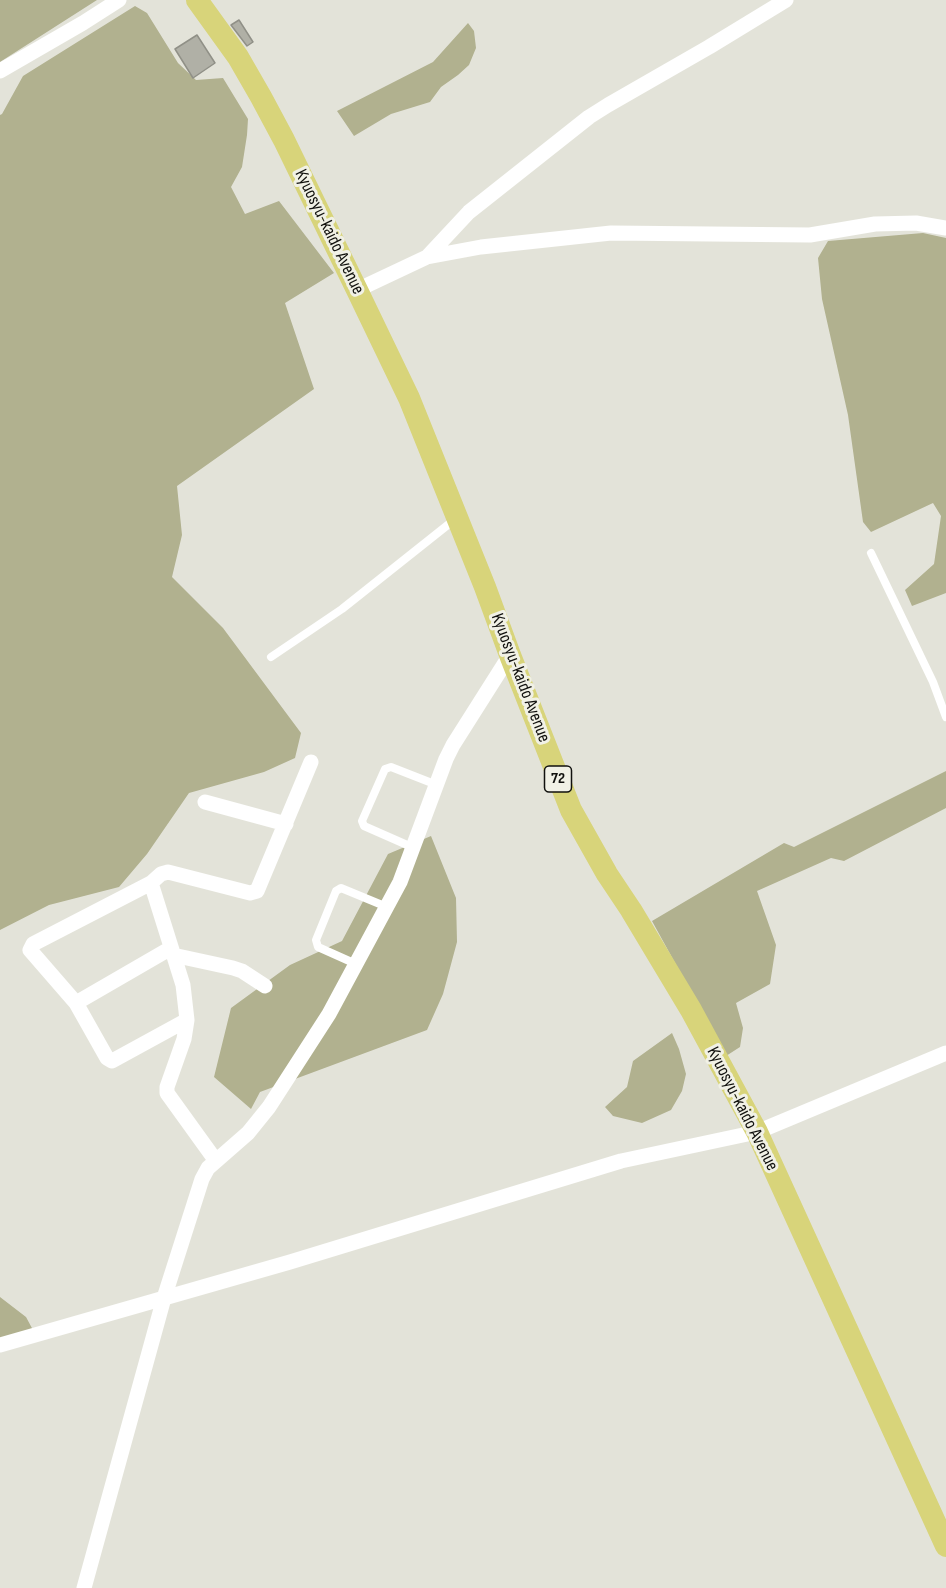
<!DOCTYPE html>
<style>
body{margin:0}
canvas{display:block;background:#e3e3d9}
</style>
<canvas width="946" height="1588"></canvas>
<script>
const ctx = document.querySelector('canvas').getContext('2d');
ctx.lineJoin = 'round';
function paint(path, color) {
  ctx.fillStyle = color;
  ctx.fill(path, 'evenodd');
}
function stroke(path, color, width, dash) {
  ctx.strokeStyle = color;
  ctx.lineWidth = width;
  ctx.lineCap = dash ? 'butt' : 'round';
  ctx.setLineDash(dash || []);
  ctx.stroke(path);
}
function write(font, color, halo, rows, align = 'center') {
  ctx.font = font + ' "Sofia Sans Condensed",sans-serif';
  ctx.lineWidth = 6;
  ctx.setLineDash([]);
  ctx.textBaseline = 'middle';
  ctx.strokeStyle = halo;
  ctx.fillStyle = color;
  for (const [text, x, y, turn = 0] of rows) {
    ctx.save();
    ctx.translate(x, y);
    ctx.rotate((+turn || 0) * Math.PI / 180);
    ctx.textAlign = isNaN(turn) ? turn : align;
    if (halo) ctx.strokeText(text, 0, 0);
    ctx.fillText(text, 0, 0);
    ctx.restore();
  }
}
paint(new Path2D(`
 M0,0H97L0,62Z
 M135,6L147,13L178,63L196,80L223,78L248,119L247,135L242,167L231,187L245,214L279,201L334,273L285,303L314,389L177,486L182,535L172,577L223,628L301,733L295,758L264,772L189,793L147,854L119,887L49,905L0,930V115L2,114L23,76Z
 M468,23L474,31L476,48L469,65L458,75L441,87L430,102L391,114L354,136L337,111L433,62Z
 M923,233L946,238V593L912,606L905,590L934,564L941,516L933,503L871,532L863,522L848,415L822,299L818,258L828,241Z
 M946,771V808L844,861L831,858L757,891L776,945L770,984L736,1003L743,1028L740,1047L726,1056L652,921L784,843L794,847Z
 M431,836L456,898L457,942L443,994L427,1030L260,1092L251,1109L214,1077L231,1008L290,965L342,941L388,854Z
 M672,1033L679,1049L686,1074L682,1091L671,1110L642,1123L613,1116L605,1107L627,1087L633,1061Z
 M0,1297L26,1317L33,1330L0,1341Z`), '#b1b18f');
const building = new Path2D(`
 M239,20L253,42L247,46L231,25Z
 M197,35L215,63L193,78L175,49Z`);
paint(building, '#b0b0a6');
stroke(building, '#909087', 1.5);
stroke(new Path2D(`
 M871,553L933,682L946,717
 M271,657L342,609L454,520
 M414,848L364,826L362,821L385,769L391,767L437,785
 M356,964L318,947L316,940L336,891L341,888L387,907`), '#fff', 8);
stroke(new Path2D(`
 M0,71L83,23L119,0
 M427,257L469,212L589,117L608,105L709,47L786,0
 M357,290L427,257L481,247L611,233L810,235L875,224L916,223L946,228
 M205,802L286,824
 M151,883L183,985L187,1020L184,1039L167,1087V1093L216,1161
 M171,948L76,1003L30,950L33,944L151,883L161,874L168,872L250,893L257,891L311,762
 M173,955L233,968L242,971L265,986
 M76,1003L107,1058L112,1061L187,1020
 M0,1345L290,1262L621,1161L757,1132L946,1053
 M84,1588L164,1298L202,1179L208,1168L248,1133L269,1107L329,1014L400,882L446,759L453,745L510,655`), '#fff', 15);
stroke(new Path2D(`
 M197,0L238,57L261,97L284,140L357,290L409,398L485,587L510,655L571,810L607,874L631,910L691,1010L757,1132L946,1546`), '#d8d47a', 22);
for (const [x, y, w] of [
 [558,779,27]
]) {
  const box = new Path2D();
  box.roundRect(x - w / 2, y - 13, w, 26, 4.5);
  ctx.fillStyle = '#f1f1e6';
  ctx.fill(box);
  stroke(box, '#11110e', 1.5);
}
write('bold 16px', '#11110e', null, [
 ["72",558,779]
]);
write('18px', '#11110e', '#f1f1e6', [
 ["Kyuosyu-kaido Avenue",329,232,64],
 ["Kyuosyu-kaido Avenue",520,678,69],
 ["Kyuosyu-kaido Avenue",742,1109,63]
]);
</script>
